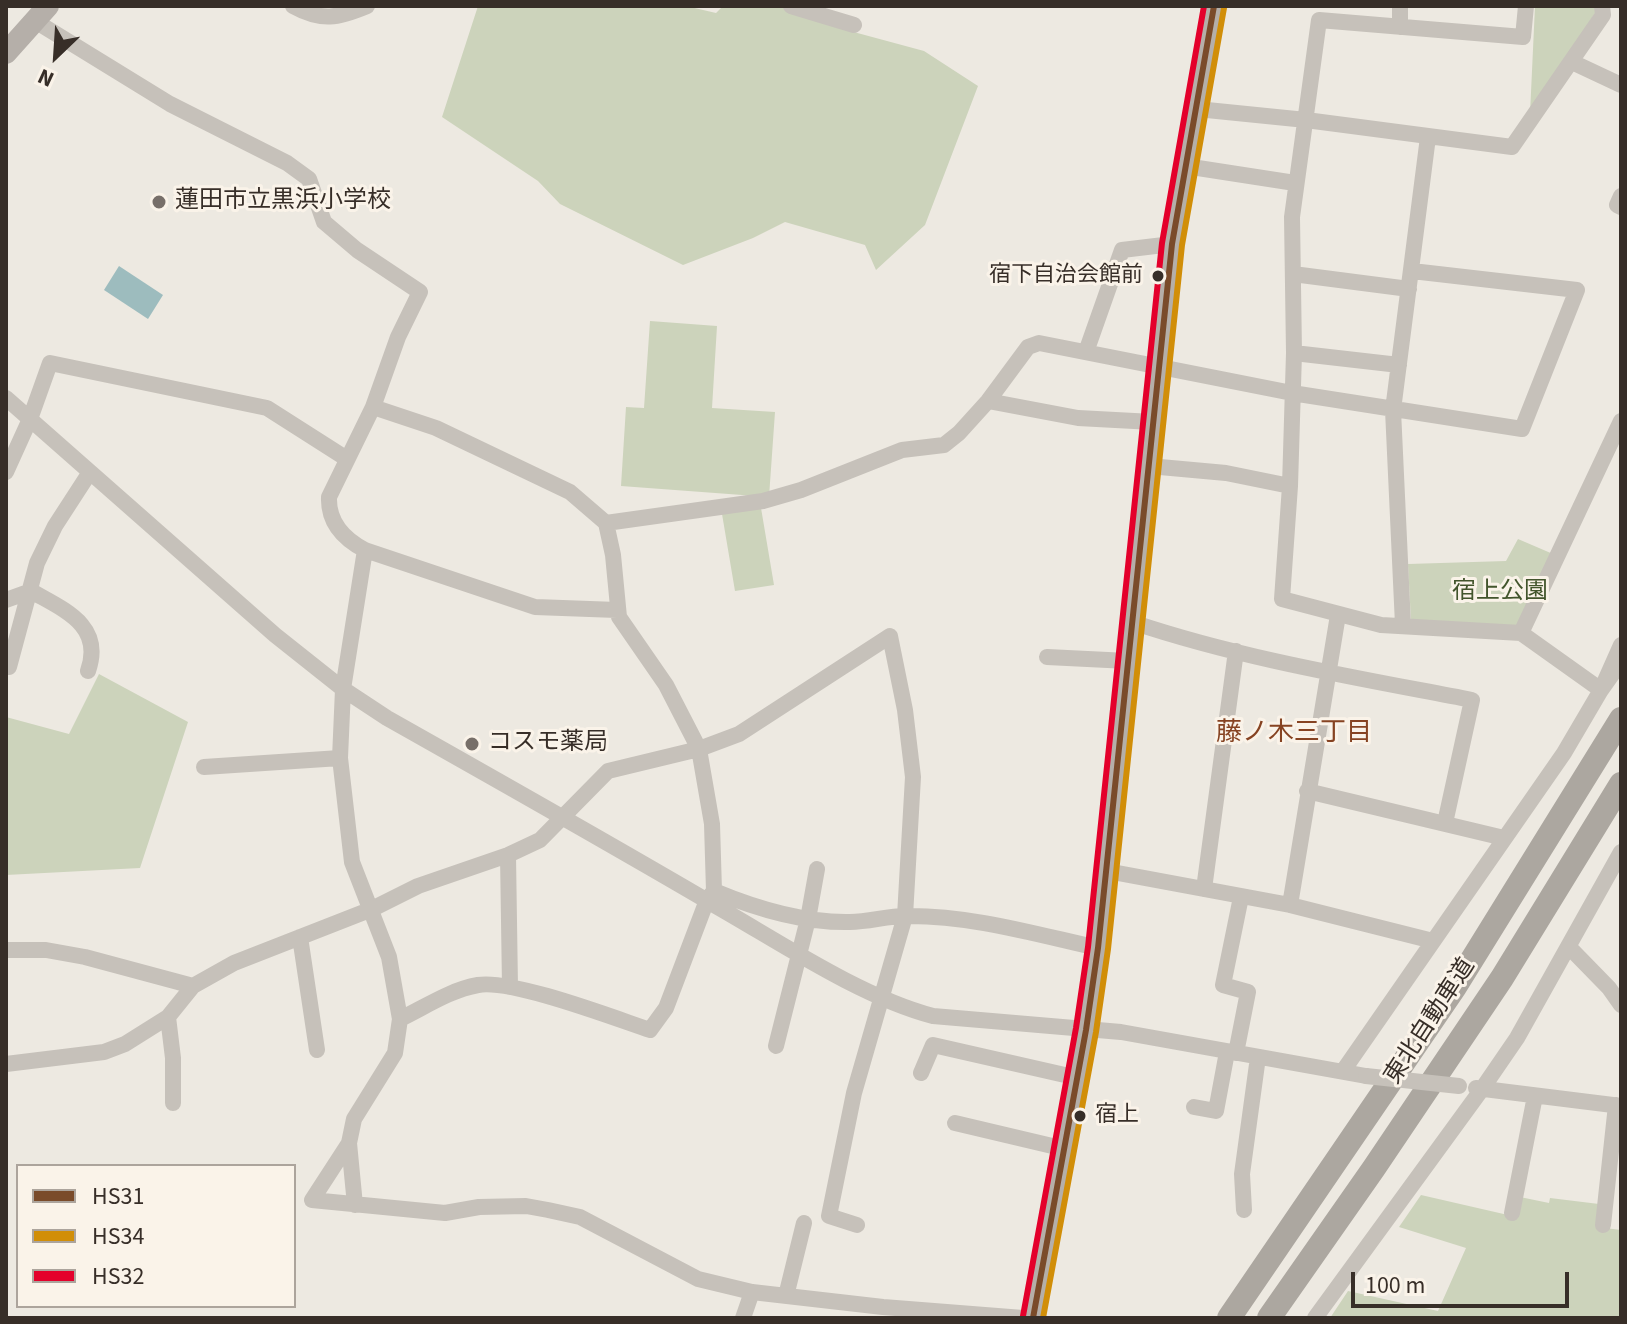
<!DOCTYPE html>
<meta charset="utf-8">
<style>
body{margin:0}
#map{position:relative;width:1627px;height:1324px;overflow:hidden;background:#ede9e1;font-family:"Source Sans 3",sans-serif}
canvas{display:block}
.frame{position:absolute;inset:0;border:8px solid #372e28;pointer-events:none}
.legend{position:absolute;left:16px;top:1164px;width:280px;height:144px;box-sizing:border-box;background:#faf3e9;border:2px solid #aca49c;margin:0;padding:10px 14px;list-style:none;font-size:24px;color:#372e28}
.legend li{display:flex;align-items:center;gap:16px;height:40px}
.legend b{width:40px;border:2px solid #aca49c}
.north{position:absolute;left:16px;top:16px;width:80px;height:80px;-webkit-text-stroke:6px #faf3e9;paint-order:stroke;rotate:205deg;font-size:22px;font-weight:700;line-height:32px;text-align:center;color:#372e28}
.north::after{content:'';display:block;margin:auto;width:28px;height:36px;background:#372e28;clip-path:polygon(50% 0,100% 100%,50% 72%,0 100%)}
.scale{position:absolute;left:1351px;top:1272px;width:218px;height:36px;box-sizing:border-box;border:4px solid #372e28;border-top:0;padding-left:10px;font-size:24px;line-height:28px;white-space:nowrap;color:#372e28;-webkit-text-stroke:6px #faf3e9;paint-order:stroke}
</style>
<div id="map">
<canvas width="1627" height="1324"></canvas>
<div class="frame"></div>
<ul class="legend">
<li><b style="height:10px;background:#7a4b2a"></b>HS31</li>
<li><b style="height:10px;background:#d18e08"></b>HS34</li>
<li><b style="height:10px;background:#e4002b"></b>HS32</li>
</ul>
<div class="north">N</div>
<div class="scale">100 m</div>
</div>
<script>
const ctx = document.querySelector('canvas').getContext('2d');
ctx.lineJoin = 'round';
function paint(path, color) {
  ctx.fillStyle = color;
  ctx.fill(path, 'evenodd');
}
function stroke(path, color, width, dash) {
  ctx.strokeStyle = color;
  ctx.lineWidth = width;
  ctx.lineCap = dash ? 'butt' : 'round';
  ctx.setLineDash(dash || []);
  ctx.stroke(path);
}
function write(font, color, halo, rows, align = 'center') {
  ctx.font = font + ' "Source Sans 3","Noto Sans JP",sans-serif';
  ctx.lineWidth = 6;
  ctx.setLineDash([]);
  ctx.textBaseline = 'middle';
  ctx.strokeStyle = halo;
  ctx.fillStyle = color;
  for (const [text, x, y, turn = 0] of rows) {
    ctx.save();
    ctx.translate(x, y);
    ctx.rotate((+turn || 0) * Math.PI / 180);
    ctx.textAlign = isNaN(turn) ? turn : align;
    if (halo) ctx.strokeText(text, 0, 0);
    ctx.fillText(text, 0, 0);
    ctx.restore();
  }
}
paint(new Path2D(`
 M478,6H686L716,13L723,6H800L850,31L924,51L978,86L925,225L876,270L865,245L785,222L753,238L683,265L560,204L538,181L442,117Z
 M1535,6H1597V10L1530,114Z
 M650,321L717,326L712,408L775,412L769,497L621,486L626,407L644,408Z
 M761,508L774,585L735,591L722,514Z
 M1518,539L1553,554L1520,626L1411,621L1408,564L1506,561Z
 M99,674L188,722L140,868L6,875V717L69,734Z
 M1421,1195L1508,1215L1520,1197L1549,1203L1550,1198L1599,1204L1597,1227L1621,1230V1318H1330L1348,1291L1438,1311L1466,1248L1399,1227Z`), '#ccd3bb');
paint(new Path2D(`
 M119,266L163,295L148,319L104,290Z`), '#9dbcbe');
stroke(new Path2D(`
 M293,6C322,22 338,18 367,6
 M791,6L854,25
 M1526,6L1523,37L1319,20L1292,217L1294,353L1290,486L1282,599L1381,625L1521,633L1601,690L1621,662
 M35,21L170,104L287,163L309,179L324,222L357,250L420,292L398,337L373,407L436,428L570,492L606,523L613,555L619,617L666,685L699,749L712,824L714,891L707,900L666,1008L650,1030C614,1018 512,979 478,985C450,990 425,1007 400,1019
 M1400,27V6
 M1572,62L1621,85
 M1197,109L1306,120L1512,147L1603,15L1602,6
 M1185,166L1295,183
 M1621,196L1617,205L1621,207
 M1293,274L1409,289
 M1086,352L1122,250L1172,244
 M1294,353L1399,365
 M6,398L275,635L343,689L387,718C497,780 607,842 716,906C781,943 861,997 933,1016L1121,1032L1366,1076
 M988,401L1078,418L1153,422
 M373,407L329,497C328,522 344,539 365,550L535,607L617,610
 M1149,466L1226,473L1290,486
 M6,472L30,419L50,363L267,408L347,459
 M606,523L763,501L801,490L902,450L944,445L959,433L988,401L1028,347L1039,343L1292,393L1522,429L1577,290L1412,271
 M365,550L343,689L340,758L352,862L389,957L400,1019L395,1053L354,1119L349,1143L312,1200L445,1213L479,1207L526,1206L548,1210L580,1217L698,1279L752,1292L883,1307L1023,1318
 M6,600L31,591C64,610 104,625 88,671
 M1132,622C1242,659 1358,678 1472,700L1445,823
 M1403,625L1393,410L1428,137
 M1521,633L1621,421
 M1047,657L1128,661
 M9,667L37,563L55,526L90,472
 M204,767L340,758
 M1307,791L1504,838
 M508,855L510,987
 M1107,871L1290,905L1433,941
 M1204,889L1236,651
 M714,891C757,909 803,923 850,922C869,922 887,916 905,916C970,915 1035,934 1098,948
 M1290,905L1338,615
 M300,937L317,1050
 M1569,947L1609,988L1621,1005
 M6,950H46L85,957L193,986
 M168,1017L173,1058V1103
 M776,1046L808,919L817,869
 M1236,1053L1248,992L1223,985L1241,897
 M6,1064L104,1052L125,1044L168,1017L193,986L234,963L372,909L418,886L508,855L540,840L608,771L699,749L739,734L890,636L905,710L913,777L905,916L854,1093L829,1216L857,1225
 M1343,1071L1564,753L1601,690L1621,645
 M921,1073L933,1045L1078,1078
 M1476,1088L1621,1106
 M1194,1107L1216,1111L1227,1052
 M955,1123L1065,1149
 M349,1143L355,1205
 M1244,1210L1242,1174L1258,1057
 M1512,1213L1535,1096
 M1603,1225L1616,1105
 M786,1296L804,1223
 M743,1318L752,1292
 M1315,1318L1482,1089L1517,1038L1621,852`), '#c6c1ba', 16);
stroke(new Path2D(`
 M6,53L48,6
 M1033,1318L1086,1030L1098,948L1172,244L1214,6`), '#b5afa9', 22);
stroke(new Path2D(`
 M1229,1318L1455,987L1621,719
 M1269,1318L1374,1168L1502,978L1621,784`), '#aca7a0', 24);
stroke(new Path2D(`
 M1366,1076L1459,1086`), '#c6c1ba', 16);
stroke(new Path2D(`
 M1033,1318L1086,1030L1098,948L1172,244L1214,6`), '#7a4b2a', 6);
stroke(new Path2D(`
 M1043,1318L1096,1032L1108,949L1182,245L1224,8`), '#d18e08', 6);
stroke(new Path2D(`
 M1023,1316L1076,1028L1088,947L1162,243L1204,6`), '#e4002b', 6);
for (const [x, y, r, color] of [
 [159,202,8,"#776f69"],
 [1158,276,7,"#372e28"],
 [472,744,8,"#776f69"],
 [1080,1116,7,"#372e28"]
]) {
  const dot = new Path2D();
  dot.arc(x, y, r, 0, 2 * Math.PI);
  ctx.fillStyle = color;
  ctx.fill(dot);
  stroke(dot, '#faf3e9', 3);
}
write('22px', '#372e28', '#faf3e9', [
 ["宿下自治会館前",1143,276],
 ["宿上",1095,1116,"left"]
], 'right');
write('24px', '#372e28', '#faf3e9', [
 ["蓮田市立黒浜小学校",175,202],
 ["コスモ薬局",488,744]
], 'left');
write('24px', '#42552c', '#faf3e9', [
 ["宿上公園",1500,593]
]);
write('24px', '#372e28', '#faf3e9', [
 ["東北自動車道",1431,1022,-57]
]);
write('26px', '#864322', '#faf3e9', [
 ["藤ノ木三丁目",1294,734]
]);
</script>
